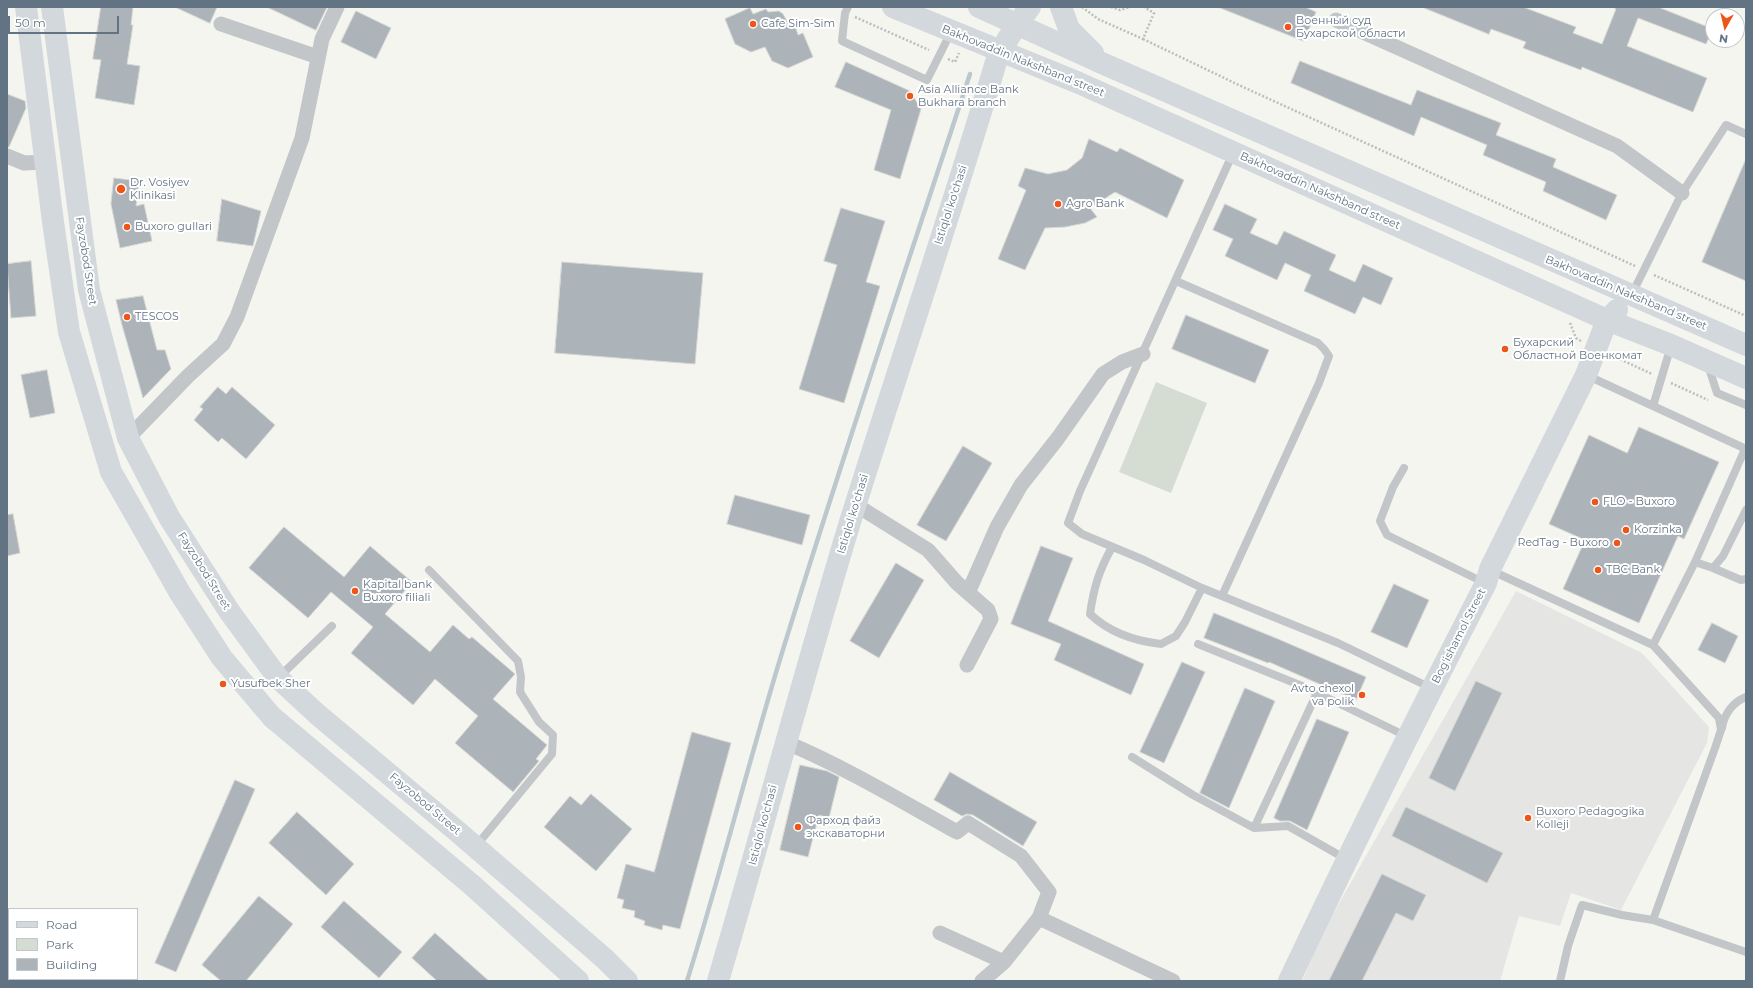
<!DOCTYPE html>
<meta charset="utf-8">
<style>
body{margin:0}
#map{position:relative;width:1753px;height:988px;overflow:hidden;background:#f5f5f0;font-family:Montserrat,sans-serif}
canvas{display:block}
.frame{position:absolute;inset:0;border:8px solid #627383;pointer-events:none}
.legend{position:absolute;left:8px;top:908px;width:130px;height:72px;box-sizing:border-box;background:#fff;border:1px solid #c0c7cd;margin:0;padding:5px 7px;list-style:none;font-size:12px;color:#627383}
.legend li{display:flex;align-items:center;gap:8px;height:20px}
.legend b{width:20px;border:1px solid #c0c7cd}
.north{position:absolute;left:1705px;top:8px;width:40px;height:40px;box-sizing:border-box;background:#fff;border:1px solid #c0c7cd;border-radius:50%;rotate:188deg;font-size:11px;font-weight:700;line-height:16px;text-align:center;color:#627383}
.north::after{content:'';display:block;margin:auto;width:14px;height:18px;background:#ed5618;clip-path:polygon(50% 0,100% 100%,50% 72%,0 100%)}
.scale{position:absolute;left:8px;top:16px;width:111px;height:18px;box-sizing:border-box;border:2px solid #627383;border-top:0;padding-left:5px;font-size:12px;line-height:14px;white-space:nowrap;color:#627383;-webkit-text-stroke:3px #fff;paint-order:stroke}
</style>
<div id="map">
<canvas width="1753" height="988"></canvas>
<div class="frame"></div>
<ul class="legend">
<li><b style="height:5px;background:#d3d8dc"></b>Road</li>
<li><b style="height:11px;background:#d5dcd1"></b>Park</li>
<li><b style="height:11px;background:#acb3b9"></b>Building</li>
</ul>
<div class="north">N</div>
<div class="scale">50 m</div>
</div>
<script>
const ctx = document.querySelector('canvas').getContext('2d');
ctx.lineJoin = 'round';
function paint(path, color) {
  ctx.fillStyle = color;
  ctx.fill(path, 'evenodd');
}
function stroke(path, color, width, dash) {
  ctx.strokeStyle = color;
  ctx.lineWidth = width;
  ctx.lineCap = dash ? 'butt' : 'round';
  ctx.setLineDash(dash || []);
  ctx.stroke(path);
}
function write(font, color, halo, rows, align = 'center') {
  ctx.font = font + ' Montserrat,sans-serif';
  ctx.lineWidth = 4;
  ctx.setLineDash([]);
  ctx.textBaseline = 'middle';
  ctx.strokeStyle = halo;
  ctx.fillStyle = color;
  for (const [text, x, y, turn = 0] of rows) {
    ctx.save();
    ctx.translate(x, y);
    ctx.rotate((+turn || 0) * Math.PI / 180);
    ctx.textAlign = isNaN(turn) ? turn : align;
    if (halo) ctx.strokeText(text, 0, 0);
    ctx.fillText(text, 0, 0);
    ctx.restore();
  }
}
paint(new Path2D(`
 M1516,591L1642,653L1709,727L1707,743L1621,910L1571,893L1560,926L1519,916L1500,981H1302L1325,928Z`), '#e5e6e4');
paint(new Path2D(`
 M1156,382L1207,403L1171,493L1119,472Z`), '#d5dcd1');
stroke(new Path2D(`
 M687,981C721,873 748,764 781,656C841,461 906,268 970,74`), '#bcc8cd', 4.5);
const building = new Path2D(`
 M101,7H133L131,25H133L127,64L140,66L134,105L95,98L101,60L93,59Z
 M175,7H217L210,23Z
 M267,7H327L316,30Z
 M1218,7H1305L1316,12L1304,41Z
 M1422,7H1523L1576,27L1573,33L1602,44L1616,9L1613,7H1658L1713,29L1706,44L1638,18L1627,46L1707,78L1693,112L1582,67L1581,70L1523,48L1526,42L1491,29L1489,34Z
 M750,8L753,14L766,9L768,12L779,11L783,14L788,23L794,22L798,35L803,33L813,57L788,68L772,61L765,47L751,52L735,44L725,19Z
 M356,11L391,28L376,59L341,42Z
 M1300,61L1411,105L1417,90L1501,123L1496,135L1556,159L1553,167L1617,195L1606,220L1543,191L1546,182L1483,155L1487,145L1421,117L1414,136L1291,83Z
 M846,62L910,91L921,109L900,179L874,170L891,110L835,87Z
 M7,94L25,101L26,108L9,147H7Z
 M1089,139L1117,152L1120,148L1184,180L1167,218L1115,192L1090,208L1097,217L1085,223L1065,227L1045,228L1025,270L998,259L1026,190L1018,186L1025,168L1048,174L1067,170L1082,158Z
 M1746,159V281L1702,262Z
 M114,178L139,181L136,206L144,204L152,241L120,248L111,204Z
 M222,199L261,211L253,246L217,241Z
 M1225,204L1257,219L1250,233L1277,245L1284,231L1336,255L1329,270L1355,282L1363,264L1393,278L1381,305L1363,297L1355,314L1304,291L1311,275L1285,263L1277,280L1225,256L1233,239L1213,230Z
 M841,208L885,221L866,282L880,286L844,403L799,389L837,265L824,261Z
 M31,261L36,316L11,318L7,264Z
 M562,262L703,273L695,364L555,353Z
 M143,296L157,350H165L171,369L143,398L122,325L116,300Z
 M1186,315L1269,350L1255,383L1172,349Z
 M47,370L55,413L30,418L21,375Z
 M218,387L226,394L232,387L275,425L246,459L222,438L218,442L194,420L203,409L200,407Z
 M1639,427L1719,462L1684,539L1678,536L1639,623L1563,589L1585,540L1549,524L1589,435L1627,453Z
 M963,446L992,463L946,541L917,525Z
 M735,495L810,515L802,545L727,524Z
 M13,514L20,553L7,556V515Z
 M284,527L344,577L370,546L412,582L385,614L430,652L453,625L469,639L472,637L515,674L493,699L547,745L536,759L539,761L513,792L455,743L478,716L435,679L413,705L351,653L373,627L331,592L308,618L249,568Z
 M1041,546L1073,558L1048,621L1144,664L1131,695L1054,660L1061,644L1011,624Z
 M896,563L924,580L879,658L850,641Z
 M1394,584L1429,600L1407,648L1371,632Z
 M1214,613L1278,639L1366,677L1356,700L1269,662L1268,663L1204,638Z
 M1712,623L1738,636L1725,663L1698,650Z
 M1182,662L1205,672L1164,763L1140,752Z
 M1476,681L1502,693L1455,791L1429,778Z
 M1245,688L1275,701L1229,808L1200,793Z
 M1317,719L1349,732L1307,830L1290,821H1280L1274,818Z
 M692,732L731,743L680,929L663,925L662,930L644,925L645,921L634,917L635,911L622,908L624,900L617,898L626,864L654,872Z
 M800,765L827,771L839,777L829,818L819,815L808,857L780,850Z
 M950,772L1037,822L1023,846L973,815L967,814L962,816L934,800Z
 M235,780L255,789L176,972L155,963Z
 M591,794L632,829L596,871L544,827L570,796L581,805Z
 M1406,807L1503,853L1487,883L1392,836Z
 M297,812L354,864L326,895L269,843Z
 M1382,874L1426,895L1413,921L1396,913L1362,981H1329Z
 M259,896L293,924L246,981H221L202,965Z
 M344,901L402,952L379,978L321,927Z
 M435,933L489,981H437L412,958Z`);
paint(building, '#acb3b9');
stroke(building, '#d6d6d3', 1);
stroke(new Path2D(`
 M1082,7L1098,19L1143,39L1154,13L1144,7
 M1111,7L1120,10L1130,7
 M855,17L929,50
 M1143,39L1243,87L1635,266
 M948,59L955,62L959,53
 M1654,275L1746,316
 M1570,323L1576,338L1581,341
 M1613,356L1652,374
 M1671,383L1708,400`), '#bbbec0', 2.5, [2, 2]);
stroke(new Path2D(`
 M848,7L845,13L842,41L927,80L951,32
 M1233,153L1080,491L1068,523L1082,534L1144,560L1202,588L1338,643L1431,688
 M1176,281L1318,343L1324,349L1329,356L1319,383L1222,596
 M1632,294L1682,193L1726,125L1746,134
 M1671,346L1653,406L1746,449
 M1708,365L1717,393L1746,405
 M1586,375L1653,406
 M1404,468L1393,487L1380,521L1387,535L1485,583
 M1112,547C1099,571 1094,586 1090,614C1110,633 1134,641 1161,644L1176,636L1185,622L1202,588
 M1695,562L1713,568L1723,556L1746,510
 M1713,568L1741,580L1746,579
 M429,570L518,661L521,677L520,692L539,722L553,735L552,754L476,846
 M1490,570L1653,645L1719,718L1721,730L1715,748L1653,920L1746,952
 M1198,644L1307,688L1406,736
 M1653,645L1695,562L1745,449
 M279,677L332,626
 M1722,728C1724,714 1733,702 1746,697
 M1132,757L1193,795L1254,828L1288,826L1346,859
 M1254,828L1317,693
 M1560,981L1568,946L1582,905L1622,915L1653,920`), '#c2c6c9', 8);
stroke(new Path2D(`
 M1336,20L1617,146L1682,193
 M221,24L318,57
 M7,156L24,163L45,162
 M128,438L188,376L223,344L237,317L302,138L322,39L337,7
 M856,505L928,550L957,583L988,610L991,619L967,665
 M968,593L997,527L1021,485L1058,438L1103,374L1122,362L1143,354
 M785,742C845,767 901,801 957,832L968,823L1021,856L1049,892L1039,918
 M940,933L1004,962L1039,918L1173,981
 M982,981L1004,962`), '#c2c6c9', 15);
stroke(new Path2D(`
 M893,7L1079,83L1607,320L1671,345L1746,378
 M979,7L1104,64L1746,345
 M1061,7L1069,29L1093,53
 M718,981C763,828 804,674 850,522C898,369 950,216 996,62C1004,42 1017,24 1030,7
 M1289,981C1352,847 1418,715 1486,583L1490,569L1586,375L1607,320L1617,310`), '#d3d8dc', 22);
stroke(new Path2D(`
 M26,7L53,222L69,332L111,472L180,593L222,658L272,717L472,885L578,981
 M52,7L89,290L128,438L169,517L229,611L278,678L317,714L458,832L605,959L627,981`), '#d3d8dc', 22);
for (const [x, y, r, color] of [
 [753,24,4,"#ed5618"],
 [1288,27,4,"#ed5618"],
 [910,96,4,"#ed5618"],
 [121,189,5,"#ed5618"],
 [1058,204,4,"#ed5618"],
 [127,227,4,"#ed5618"],
 [127,317,4,"#ed5618"],
 [1505,349,4,"#ed5618"],
 [1595,502,4,"#ed5618"],
 [1626,530,4,"#ed5618"],
 [1617,543,4,"#ed5618"],
 [1598,570,4,"#ed5618"],
 [355,591,4,"#ed5618"],
 [223,684,4,"#ed5618"],
 [1362,695,4,"#ed5618"],
 [1528,818,4,"#ed5618"],
 [798,827,4,"#ed5618"]
]) {
  const dot = new Path2D();
  dot.arc(x, y, r, 0, 2 * Math.PI);
  ctx.fillStyle = color;
  ctx.fill(dot);
  stroke(dot, '#fff', 1.5);
}
write('11px', '#627383', '#fff', [
 ["Военный суд",1296,21],
 ["Бухарской области",1296,34],
 ["Cafe Sim-Sim",761,24],
 ["Asia Alliance Bank",918,90],
 ["Bukhara branch",918,103],
 ["Dr. Vosiyev",130,183],
 ["Klinikasi",130,196],
 ["Agro Bank",1066,204],
 ["Buxoro gullari",135,227],
 ["TESCOS",135,317],
 ["Бухарский",1513,343],
 ["Областной Военкомат",1513,356],
 ["FLO - Buxoro",1603,502],
 ["Korzinka",1634,530],
 ["RedTag - Buxoro",1609,543,"right"],
 ["TBC Bank",1606,570],
 ["Kapital bank",363,585],
 ["Buxoro filiali",363,598],
 ["Yusufbek Sher",231,684],
 ["Avto chexol",1354,689,"right"],
 ["va polik",1354,702,"right"],
 ["Buxoro Pedagogika",1536,812],
 ["Kolleji",1536,825],
 ["Фарход файз",806,821],
 ["экскаваторни",806,834]
], 'left');
write('11px', '#627383', '#fff', [
 ["Bakhovaddin Nakshband street",1023,61,22],
 ["Bakhovaddin Nakshband street",1320,191,24],
 ["Istiqlol ko'chasi",951,205,-72],
 ["Fayzobod Street",86,261,81],
 ["Bakhovaddin Nakshband street",1626,293,23],
 ["Istiqlol ko'chasi",853,514,-73],
 ["Fayzobod Street",204,571,58],
 ["Bog'ishamol Street",1459,636,-63],
 ["Fayzobod Street",425,804,40],
 ["Istiqlol ko'chasi",763,825,-75]
]);
</script>
